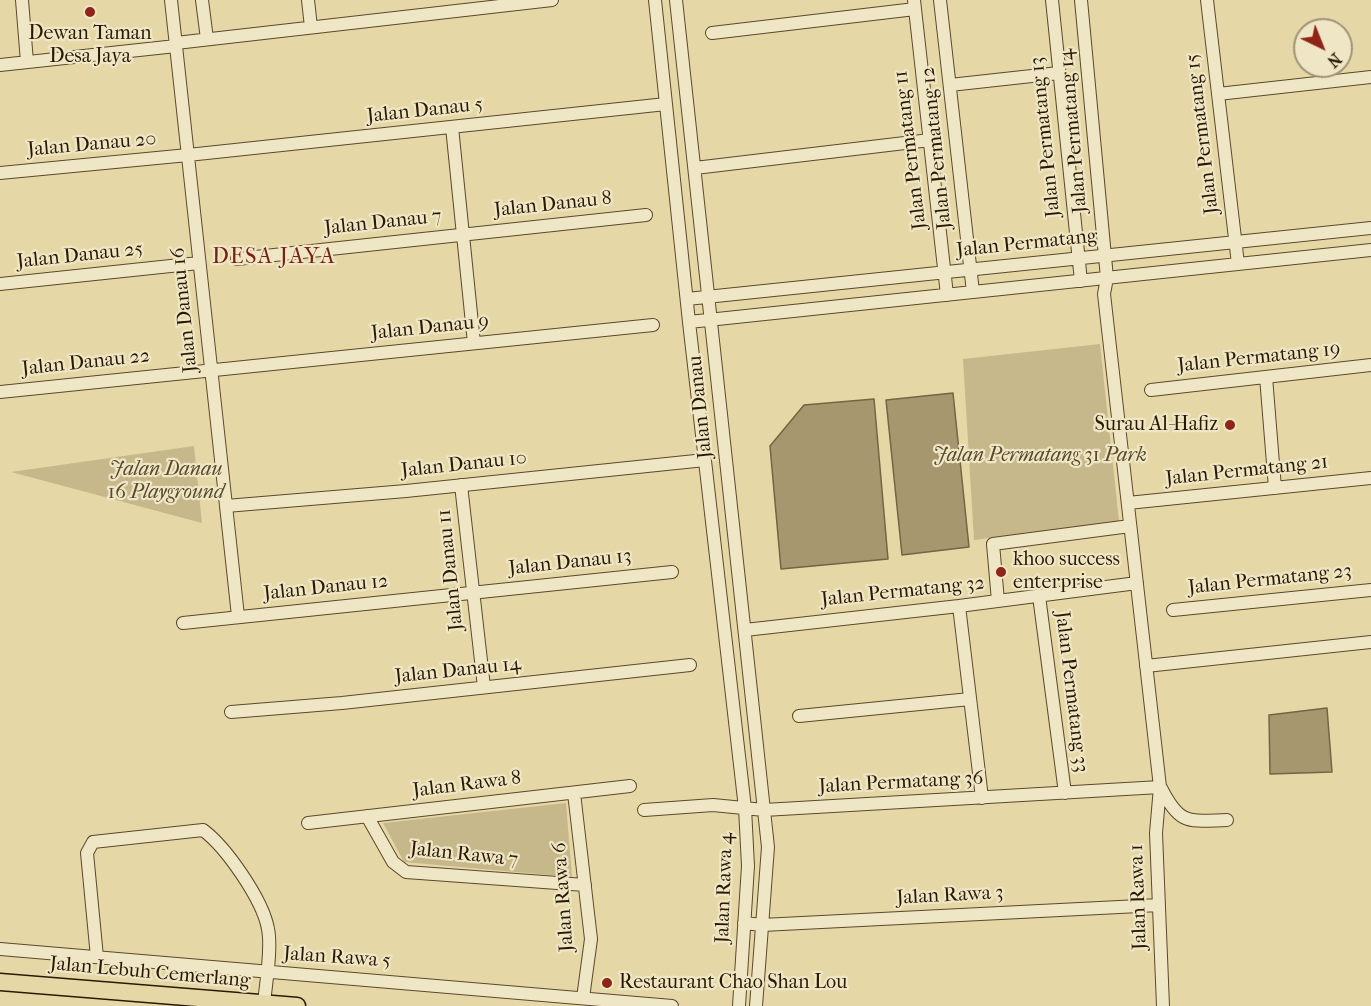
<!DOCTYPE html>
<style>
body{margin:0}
#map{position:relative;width:1371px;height:1006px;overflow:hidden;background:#e6d8a6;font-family:"IM FELL French Canon",serif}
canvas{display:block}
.north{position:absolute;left:1293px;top:18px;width:60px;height:60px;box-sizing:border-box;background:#efe6c5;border:2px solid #a09477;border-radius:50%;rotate:137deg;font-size:16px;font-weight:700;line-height:24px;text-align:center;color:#2a1902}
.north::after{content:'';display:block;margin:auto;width:21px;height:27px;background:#8f2418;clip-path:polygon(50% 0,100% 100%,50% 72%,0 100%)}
</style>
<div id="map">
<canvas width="1371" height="1006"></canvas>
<div class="north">N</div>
</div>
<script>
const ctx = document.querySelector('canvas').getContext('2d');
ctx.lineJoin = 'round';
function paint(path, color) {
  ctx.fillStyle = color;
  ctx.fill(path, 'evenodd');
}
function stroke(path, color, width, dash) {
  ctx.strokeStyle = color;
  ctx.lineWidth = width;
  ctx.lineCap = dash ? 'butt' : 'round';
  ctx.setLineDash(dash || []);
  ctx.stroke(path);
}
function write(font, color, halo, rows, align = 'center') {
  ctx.font = font + ' "IM FELL French Canon",serif';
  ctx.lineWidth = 4.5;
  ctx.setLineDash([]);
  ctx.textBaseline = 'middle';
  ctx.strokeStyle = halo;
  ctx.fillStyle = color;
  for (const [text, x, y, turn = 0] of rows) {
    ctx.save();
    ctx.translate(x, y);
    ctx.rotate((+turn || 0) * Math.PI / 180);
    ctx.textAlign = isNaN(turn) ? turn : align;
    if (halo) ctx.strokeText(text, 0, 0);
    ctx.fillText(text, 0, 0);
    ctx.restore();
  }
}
paint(new Path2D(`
 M1100,344L1119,521L974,540L963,359Z
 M194,446L202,523L11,472Z
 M566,803L572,877L404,862L383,823Z`), '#c6b88a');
const water = new Path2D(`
 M953,393L969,547L902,555L886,400Z
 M874,399L888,559L781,569L770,446L804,405Z
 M1327,708L1332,772L1270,774L1269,715Z`);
paint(water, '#a6976e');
stroke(water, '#746543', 1.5);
const minor = new Path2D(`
 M22,0L27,62
 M171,0L238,616
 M202,0L207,39
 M308,0L311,27
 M655,0L689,322L745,808L748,866L739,1006
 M676,0L768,847L756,1006
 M914,0L947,295
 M940,0L973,292
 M1052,0L1081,281
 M1081,0L1107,278L1104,294L1160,787L1156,833L1163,1006
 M1207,0L1238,264
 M712,33L915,9
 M176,43L552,0
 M0,65L176,46
 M950,85L1059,73
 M1218,94L1371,77
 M452,127L474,343
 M695,168L930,140
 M0,173L188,155L666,104
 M237,259L646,215
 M0,284L199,263
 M687,299L1371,228
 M689,322L1371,250
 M1266,377L1275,488
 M1151,390L1371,365
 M0,392L653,325
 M461,485L484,687
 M1128,503L1371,478
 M226,506L406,491L705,460
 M1039,596L1065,793
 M998,601L993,544L1130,526
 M959,606L982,798
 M1173,610L1371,590
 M183,623L672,572
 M745,630L959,606L1137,583
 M1146,666L1371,642
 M231,712L342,703L690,665
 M799,716L970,699
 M1161,788C1180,826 1189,821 1227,820
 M574,793L591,939L583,998
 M644,810L713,805L764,810L1160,787
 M367,816L393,862L406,872L585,885
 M308,823L630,786
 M744,923L762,925L1159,905
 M0,949L672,1006
 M97,957L87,853L93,842L203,830C226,847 263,900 268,929C272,948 266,983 264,1003`);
const major = new Path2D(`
 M0,982L297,1006`);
stroke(minor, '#59492b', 14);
stroke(major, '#2a1902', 19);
stroke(minor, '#efe6c5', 12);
stroke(major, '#e6d8a6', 16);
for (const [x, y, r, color] of [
 [90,12,6,"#8f2418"],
 [1230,425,6,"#8f2418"],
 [1001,572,6,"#8f2418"],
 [607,983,6,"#8f2418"]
]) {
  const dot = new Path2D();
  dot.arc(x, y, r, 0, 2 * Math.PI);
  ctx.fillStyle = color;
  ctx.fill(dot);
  stroke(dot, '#efe6c5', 2);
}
write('20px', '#2a1902', '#efe6c5', [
 ["Dewan Taman",90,34,"center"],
 ["Desa Jaya",90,57,"center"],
 ["Surau Al-Hafiz",1218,425,"right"],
 ["khoo success",1013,560],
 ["enterprise",1013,583],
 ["Restaurant Chao Shan Lou",619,983]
], 'left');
write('20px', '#2a1902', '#efe6c5', [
 ["Jalan Danau 5",425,111,-6],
 ["Jalan Permatang 14",1074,131,-95],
 ["Jalan Permatang 15",1203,134,-97],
 ["Jalan Permatang 13",1046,137,-96],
 ["Jalan Danau 20",92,145,-5],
 ["Jalan Permatang 12",937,148,-96],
 ["Jalan Permatang 11",911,150,-97],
 ["Jalan Danau 8",553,205,-6],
 ["Jalan Danau 7",383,223,-6],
 ["Jalan Permatang",1027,244,-6],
 ["Jalan Danau 25",80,256,-6],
 ["Jalan Danau 16",185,310,-96],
 ["Jalan Danau 9",430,328,-6],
 ["Jalan Permatang 19",1259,358,-6],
 ["Jalan Danau 22",86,363,-6],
 ["Jalan Danau",701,407,-96],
 ["Jalan Danau 10",464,465,-6],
 ["Jalan Permatang 21",1247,471,-6],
 ["Jalan Danau 13",570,563,-6],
 ["Jalan Danau 11",451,570,-96],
 ["Jalan Permatang 23",1270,580,-6],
 ["Jalan Danau 12",326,588,-6],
 ["Jalan Permatang 32",903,592,-6],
 ["Jalan Danau 14",458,671,-6],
 ["Jalan Permatang 33",1071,692,83],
 ["Jalan Permatang 36",901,783,-3],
 ["Jalan Rawa 8",467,785,-7],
 ["Jalan Rawa 7",464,855,6],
 ["Jalan Rawa 4",725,888,-88],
 ["Jalan Rawa 3",950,896,-3],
 ["Jalan Rawa 6",564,897,-94],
 ["Jalan Rawa 1",1139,897,-92],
 ["Jalan Rawa 5",337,958,4],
 ["Jalan Lebuh Cemerlang",150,973,5]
]);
write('italic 20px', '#59492b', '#efe6c5', [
 ["Jalan Permatang 31 Park",1040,456],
 ["Jalan Danau",166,470],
 ["16 Playground",166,493]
]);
ctx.letterSpacing = '1.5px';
write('22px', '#7a1f14', '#efe6c5', [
 ["DESA JAYA",274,258]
]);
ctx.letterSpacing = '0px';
</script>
